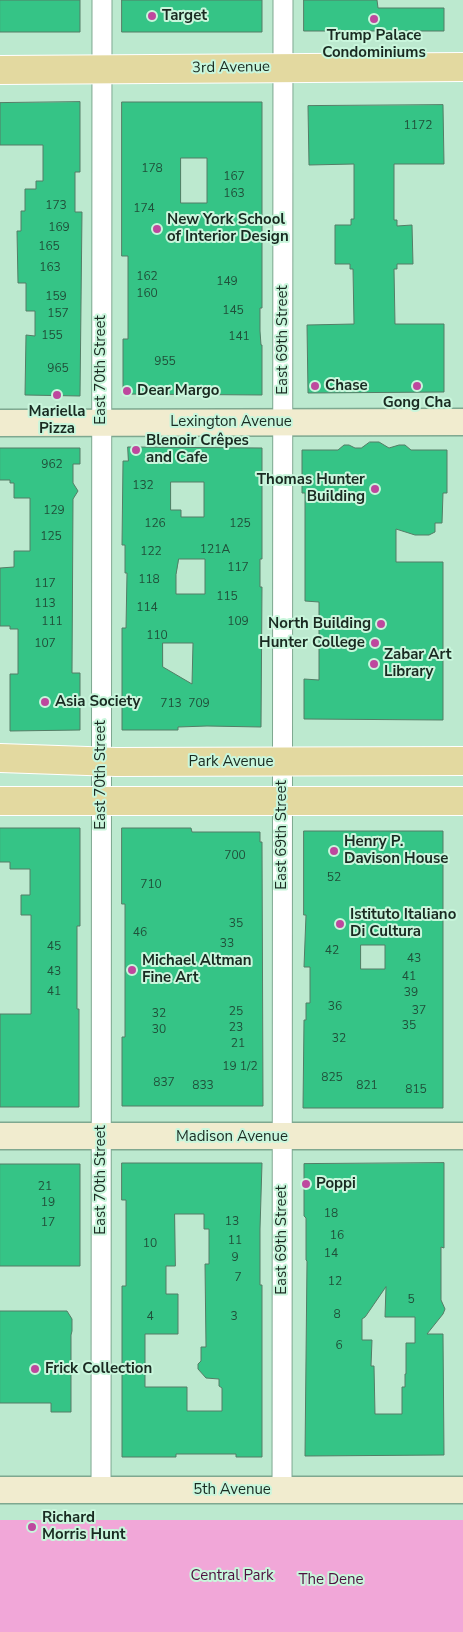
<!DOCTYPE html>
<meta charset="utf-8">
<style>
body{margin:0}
canvas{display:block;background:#bce9cf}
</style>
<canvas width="463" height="1632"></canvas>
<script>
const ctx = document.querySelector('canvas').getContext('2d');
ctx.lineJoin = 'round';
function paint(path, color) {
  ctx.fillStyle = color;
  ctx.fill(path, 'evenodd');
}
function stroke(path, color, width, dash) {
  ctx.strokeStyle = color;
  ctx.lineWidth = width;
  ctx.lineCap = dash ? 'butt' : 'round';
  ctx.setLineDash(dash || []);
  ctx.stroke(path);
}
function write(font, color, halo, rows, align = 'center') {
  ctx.font = font + ' "Nunito Sans",sans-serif';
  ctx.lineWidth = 4;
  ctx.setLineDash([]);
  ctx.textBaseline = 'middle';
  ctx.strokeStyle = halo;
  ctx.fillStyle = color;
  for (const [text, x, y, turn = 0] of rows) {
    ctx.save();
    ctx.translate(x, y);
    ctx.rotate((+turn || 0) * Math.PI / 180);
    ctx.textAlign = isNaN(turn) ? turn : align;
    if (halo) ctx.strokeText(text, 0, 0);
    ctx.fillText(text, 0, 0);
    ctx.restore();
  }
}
paint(new Path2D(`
 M0,1520H463V1632H0Z`), '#f1a7d8');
const building = new Path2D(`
 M0,0H80V32H0Z
 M122,0H262V32H122Z
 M304,0H377L378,8H444V31H304Z
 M80,102V172H75V212H82L80,396L25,395L26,335L35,336V311H26V283H18L17,231H21V211H25V189H36V181H43V145H0V103Z
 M122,102H262V308H260V331L261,345H262V395L123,394V339H128V256H122ZM181,158H207V203H181Z
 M443,105L444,164H394V220H397V226L412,225L413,264H397V269H394L395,324H444V392L308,393L307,325L354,324L353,269H350V264H335V225H351V219H354V164L309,165L308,106Z
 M370,442H379L389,448L399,445H405L411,450H447V493H443L442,523H435V532L429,535H415L396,529V562H443V720L304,719V679L319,680V602L305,601V493H302V450H338L344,445H349L355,448H361Z
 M128,447L262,448V559H260V587H262L261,727L207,726L178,727V730H122V628H126L127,573H125V545H122L123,461H128ZM171,482H204V517H181V510H171ZM179,559H205V594H176V575ZM163,643H193L192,684L163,667Z
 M0,448H80V464H73V483L78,491L73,499L72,673H80V730L10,731V674H18V629H10V626H0V568L14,567V551H30V498H14V483H10V480H0Z
 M0,828H80V926H77V1009H79V1107H0V1014H31V915H21V895H30V869H10V862H0Z
 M122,828H191L192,832H260V842H262L263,1106H122V1037H125V904H122Z
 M304,831H443V1108H303L304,1020H306V1003H310V967H304L306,915H304ZM361,945H385V969H361Z
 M122,1163H262L260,1229V1285H262V1457H236V1454H176V1457H122V1286H126V1200H122ZM175,1214H204V1229H209V1264H205L206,1347H201V1361L198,1364V1369L206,1378L219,1379V1386L222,1388V1411H187V1387H145V1334H178V1294H166V1266H175Z
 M444,1163V1248L441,1247V1300L445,1309L443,1314L427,1334H443L444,1455L305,1456L307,1261L306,1260V1218L304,1216V1164ZM386,1287L385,1317H415V1343H406V1374H405V1387H402V1414H375L374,1366H371L372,1340H362V1319L365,1317Z
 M0,1164H80V1266H0Z
 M0,1311H67L72,1319V1331L71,1335V1412H51V1403H0Z`);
paint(building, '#35c486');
stroke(building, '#547d66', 1);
const minor = new Path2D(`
 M101,1490L102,0
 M282,1491L283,0`);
const secondary = new Path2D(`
 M0,423L463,422
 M0,1136H463
 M0,1490H463`);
const primary = new Path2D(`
 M0,70L463,67
 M0,758L116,762L463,761
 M0,801H463`);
stroke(minor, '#7ea890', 21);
stroke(secondary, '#7ea890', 29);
stroke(primary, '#fff', 30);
stroke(minor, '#fff', 19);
stroke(secondary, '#f1eccf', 26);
stroke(primary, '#e3d9a0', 28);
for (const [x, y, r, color] of [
 [152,16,5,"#be489e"],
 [374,19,5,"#be489e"],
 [157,229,5,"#be489e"],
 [315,386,5,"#be489e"],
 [417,386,5,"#be489e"],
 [127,391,5,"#be489e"],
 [57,395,5,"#be489e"],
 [136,450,5,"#be489e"],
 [375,489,5,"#be489e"],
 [381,624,5,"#be489e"],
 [375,643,5,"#be489e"],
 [374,664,5,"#be489e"],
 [45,702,5,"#be489e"],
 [334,851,5,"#be489e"],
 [340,924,5,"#be489e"],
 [132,970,5,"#be489e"],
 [306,1184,5,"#be489e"],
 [35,1369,5,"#be489e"],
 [32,1527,5,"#be489e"]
]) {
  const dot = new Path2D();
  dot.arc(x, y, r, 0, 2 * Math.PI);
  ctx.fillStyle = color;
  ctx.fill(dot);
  stroke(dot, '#c9f6dc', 2);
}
write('12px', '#20503a', null, [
 ["1172",418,126],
 ["178",152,169],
 ["167",234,177],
 ["163",234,194],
 ["173",56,206],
 ["174",144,209],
 ["169",59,228],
 ["165",49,247],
 ["163",50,268],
 ["162",147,277],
 ["149",227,282],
 ["160",147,294],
 ["159",56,297],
 ["145",233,311],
 ["157",58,314],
 ["155",52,336],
 ["141",239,337],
 ["955",165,362],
 ["965",58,369],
 ["962",52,465],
 ["132",143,486],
 ["129",54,511],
 ["126",155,524],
 ["125",240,524],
 ["125",51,537],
 ["121A",215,550],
 ["122",151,552],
 ["117",238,568],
 ["118",149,580],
 ["117",45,584],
 ["115",227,597],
 ["113",45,604],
 ["114",147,608],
 ["111",52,622],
 ["109",238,622],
 ["110",157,636],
 ["107",45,644],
 ["713",171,704],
 ["709",199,704],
 ["700",235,856],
 ["52",334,878],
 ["710",151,885],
 ["35",236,924],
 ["46",140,933],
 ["33",227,944],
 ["45",54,947],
 ["42",332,951],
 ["43",414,959],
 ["43",54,972],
 ["41",409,977],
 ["41",54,992],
 ["39",411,993],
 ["36",335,1007],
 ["37",419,1011],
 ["25",236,1012],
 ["32",159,1014],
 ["35",409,1026],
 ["23",236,1028],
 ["30",159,1030],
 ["32",339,1039],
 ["21",238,1044],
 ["19 1/2",240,1067],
 ["825",332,1078],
 ["837",164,1083],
 ["833",203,1086],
 ["821",367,1086],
 ["815",416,1090],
 ["21",45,1187],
 ["19",48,1203],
 ["18",331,1214],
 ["13",232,1222],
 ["17",48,1223],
 ["16",337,1236],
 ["11",235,1241],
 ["10",150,1244],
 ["14",331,1254],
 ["9",235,1258],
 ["7",238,1278],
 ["12",335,1282],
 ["5",411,1300],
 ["8",337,1315],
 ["4",150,1317],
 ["3",234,1317],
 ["6",339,1346]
]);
write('bold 15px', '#192a21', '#c9f6dc', [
 ["Target",162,16],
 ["Trump Palace",374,36,"center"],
 ["Condominiums",374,53,"center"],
 ["New York School",167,220],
 ["of Interior Design",167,237],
 ["Chase",325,386],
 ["Dear Margo",137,391],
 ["Gong Cha",417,403,"center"],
 ["Mariella",57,412,"center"],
 ["Pizza",57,429,"center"],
 ["Blenoir Crêpes",146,441],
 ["and Cafe",146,458],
 ["Thomas Hunter",365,480,"right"],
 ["Building",365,497,"right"],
 ["North Building",371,624,"right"],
 ["Hunter College",365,643,"right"],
 ["Zabar Art",384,655],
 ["Library",384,672],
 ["Asia Society",55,702],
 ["Henry P.",344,842],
 ["Davison House",344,859],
 ["Istituto Italiano",350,915],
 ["Di Cultura",350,932],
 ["Michael Altman",142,961],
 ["Fine Art",142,978],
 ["Poppi",316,1184],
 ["Frick Collection",45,1369],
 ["Richard",42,1518],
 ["Morris Hunt",42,1535]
], 'left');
write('15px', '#192a21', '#c9f6dc', [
 ["3rd Avenue",231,68,-1],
 ["East 69th Street",283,340,-90],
 ["East 70th Street",101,370,-90],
 ["Lexington Avenue",231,422],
 ["Park Avenue",231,762],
 ["East 70th Street",101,775,-90],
 ["East 69th Street",282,835,-90],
 ["Madison Avenue",232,1137],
 ["East 70th Street",101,1180,-90],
 ["East 69th Street",282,1240,-90],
 ["5th Avenue",232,1490]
]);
write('15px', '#4e103f', '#c9f6dc', [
 ["Central Park",232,1576],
 ["The Dene",331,1580]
]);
</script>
